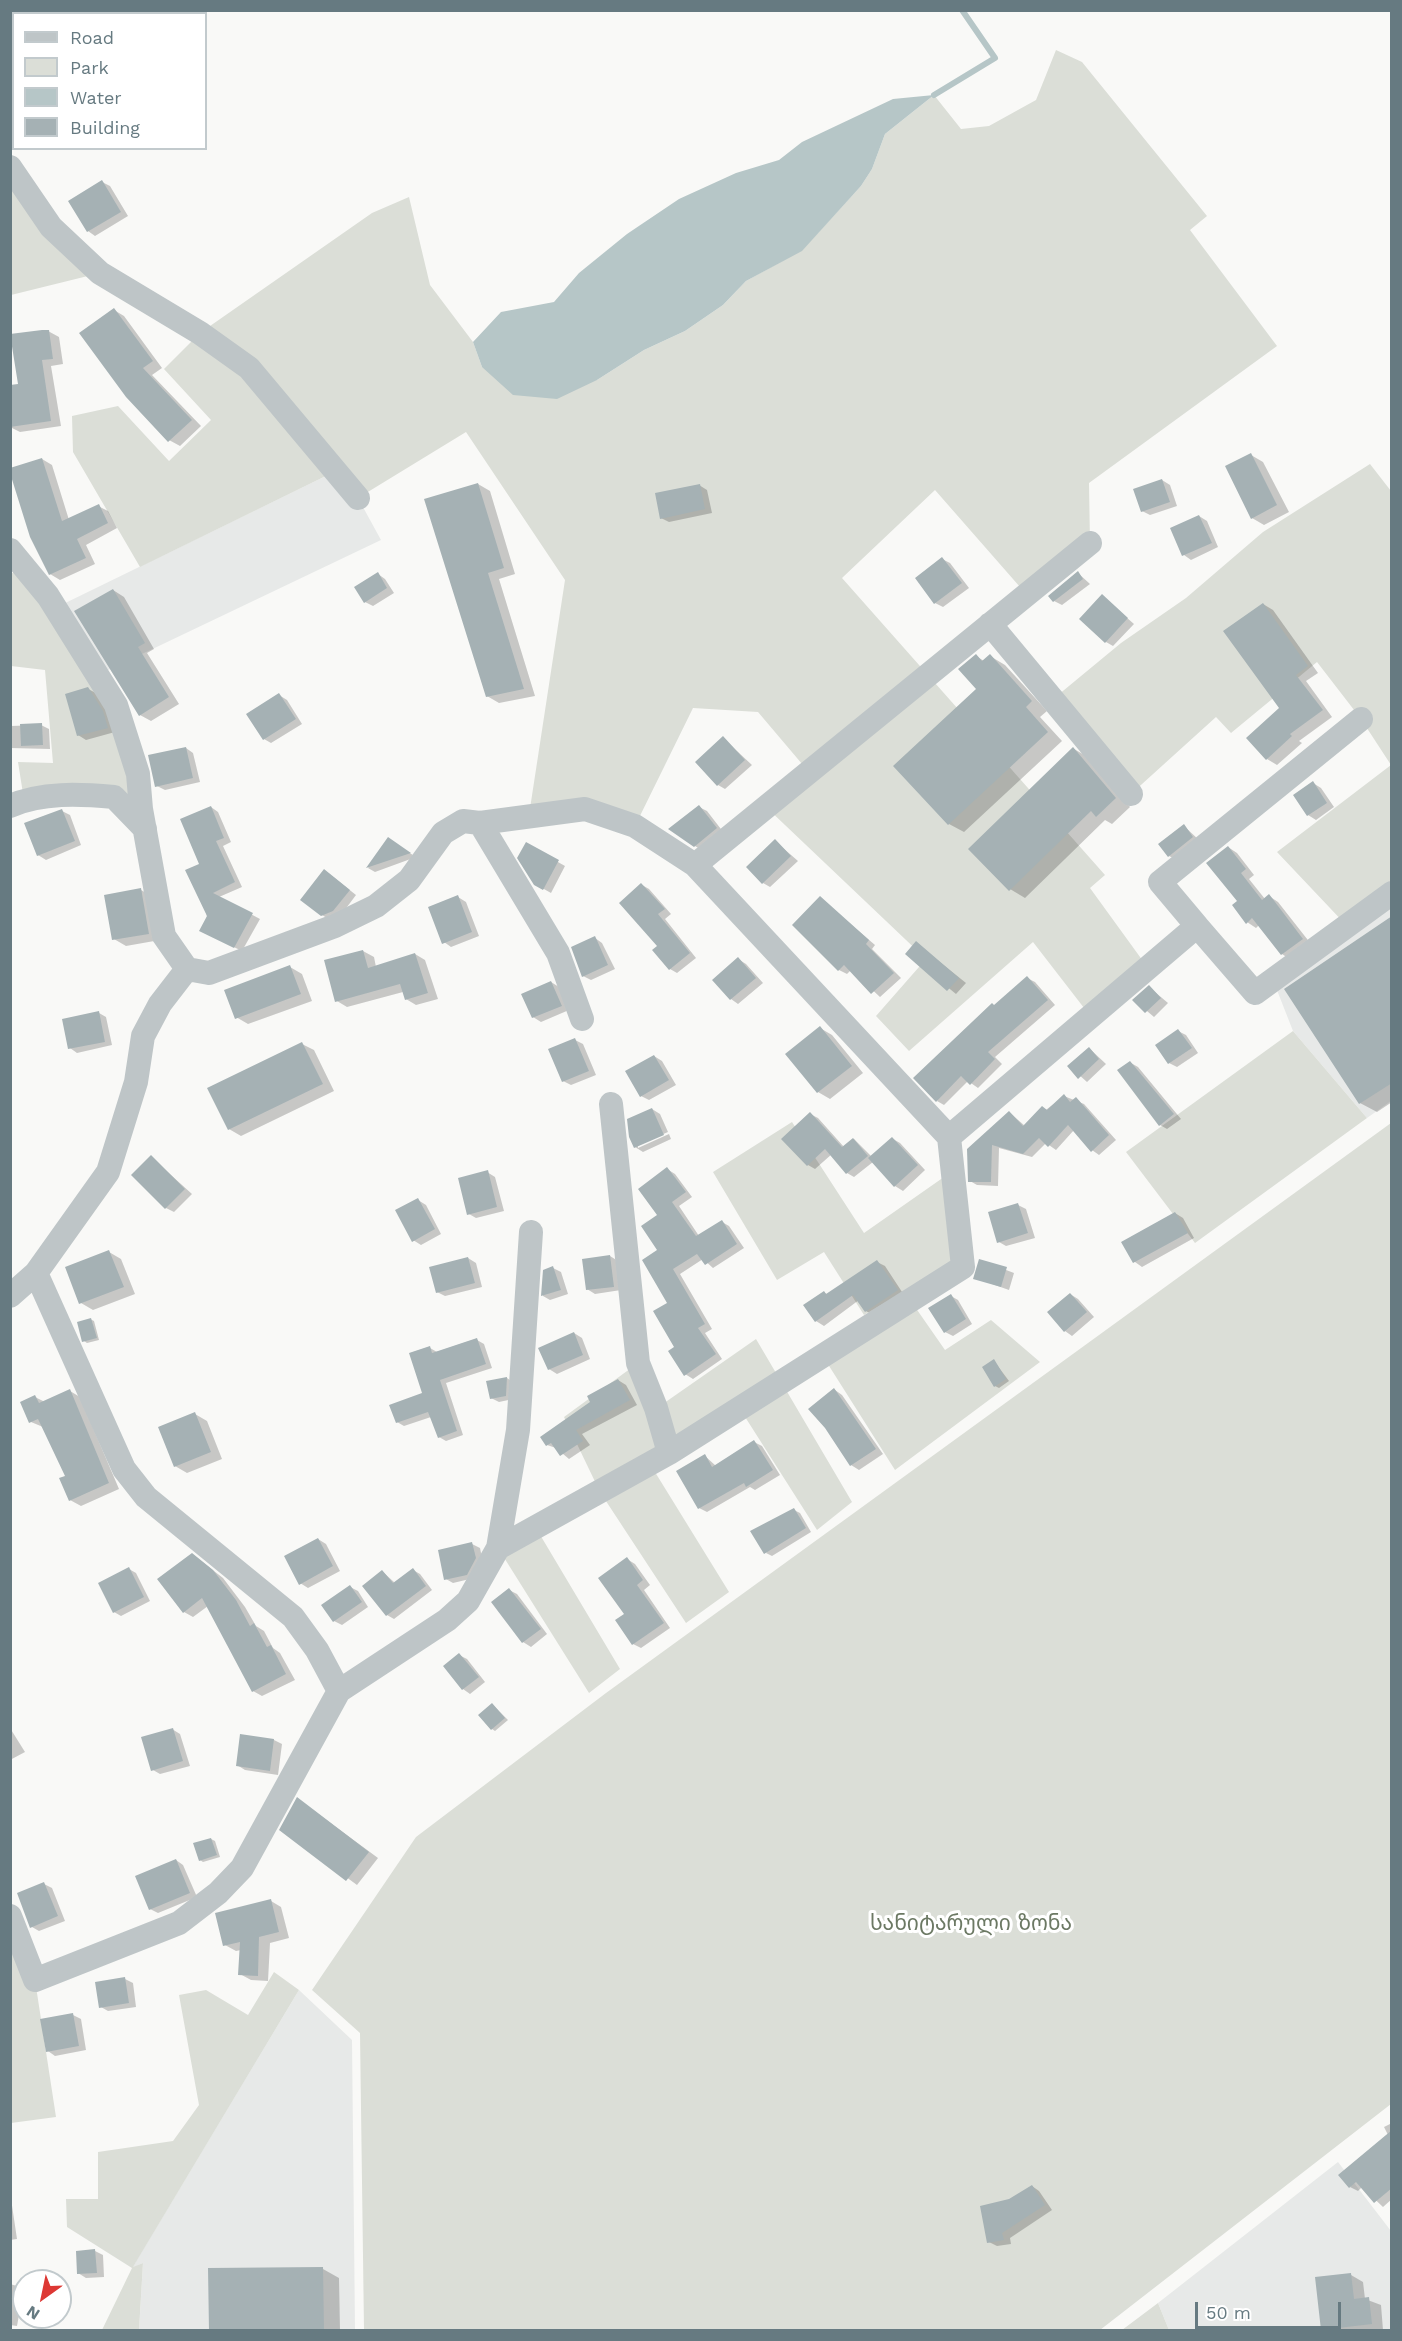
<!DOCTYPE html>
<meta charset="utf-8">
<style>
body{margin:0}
#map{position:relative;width:1402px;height:2341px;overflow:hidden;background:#f9f9f7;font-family:"Work Sans",sans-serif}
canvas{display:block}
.frame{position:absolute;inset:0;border:12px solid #667a81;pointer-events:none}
.legend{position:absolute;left:12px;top:12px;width:195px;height:138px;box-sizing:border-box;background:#fff;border:2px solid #c2cacd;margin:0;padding:8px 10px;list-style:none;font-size:18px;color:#667a81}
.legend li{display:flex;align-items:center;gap:12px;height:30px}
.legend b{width:30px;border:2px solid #c2cacd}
.north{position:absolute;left:12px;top:2269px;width:60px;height:60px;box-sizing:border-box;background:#fff;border:2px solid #c2cacd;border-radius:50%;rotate:213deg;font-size:16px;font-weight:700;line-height:24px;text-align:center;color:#667a81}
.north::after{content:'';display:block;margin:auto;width:21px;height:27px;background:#dd3834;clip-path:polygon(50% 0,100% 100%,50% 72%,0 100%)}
.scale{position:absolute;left:1195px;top:2302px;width:146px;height:27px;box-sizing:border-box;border:3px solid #667a81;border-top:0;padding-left:8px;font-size:18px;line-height:21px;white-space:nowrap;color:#667a81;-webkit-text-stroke:4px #fff;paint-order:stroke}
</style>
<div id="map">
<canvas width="1402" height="2341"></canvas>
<div class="frame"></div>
<ul class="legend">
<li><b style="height:8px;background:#bec5c7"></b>Road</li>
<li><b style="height:16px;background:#dbded7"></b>Park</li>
<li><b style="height:16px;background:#b6c6c7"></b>Water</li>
<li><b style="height:16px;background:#a5b1b4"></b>Building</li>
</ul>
<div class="north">N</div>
<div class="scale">50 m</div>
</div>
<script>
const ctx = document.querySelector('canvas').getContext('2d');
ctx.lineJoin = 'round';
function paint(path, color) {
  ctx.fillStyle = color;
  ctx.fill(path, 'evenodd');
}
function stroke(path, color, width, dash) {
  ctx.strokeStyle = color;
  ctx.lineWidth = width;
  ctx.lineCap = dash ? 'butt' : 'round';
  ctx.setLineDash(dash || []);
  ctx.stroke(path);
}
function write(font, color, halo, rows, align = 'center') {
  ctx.font = font + ' "Work Sans","Noto Sans Georgian",sans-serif';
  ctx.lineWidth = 6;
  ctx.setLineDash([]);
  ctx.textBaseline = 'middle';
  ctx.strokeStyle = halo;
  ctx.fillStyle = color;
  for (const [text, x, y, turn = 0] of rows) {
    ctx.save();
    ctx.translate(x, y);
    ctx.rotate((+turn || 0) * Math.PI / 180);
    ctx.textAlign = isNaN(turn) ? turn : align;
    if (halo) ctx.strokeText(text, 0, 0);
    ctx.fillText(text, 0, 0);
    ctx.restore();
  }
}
paint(new Path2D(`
 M336,471L358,498L381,540L98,675L55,608Z
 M1391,893V1101L1367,1118L1293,1031L1273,980Z
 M299,1990L352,2040L355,2330H139L143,2263L132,2268Z
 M1338,2162L1391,2231V2330H1169L1158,2303Z`), '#e7e9e8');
paint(new Path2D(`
 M1056,50L1082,62L1207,216L1190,230L1277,346L1089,483L1090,543L1027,595L935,490L842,578L1105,875L1090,888L1148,968L1091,1017L1033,942L909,1051L876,1016L926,959L765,806L808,771L758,712L693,708L635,826L529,815L565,580L466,432L358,498L336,471L140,567L73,452L72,416L118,406L169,461L211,420L164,369L200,333L372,213L409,197L430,285L473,342L482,367L597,380L644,350L685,331L723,305L746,281L802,250L861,186L872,169L885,134L934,95L961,129L989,126L1036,100Z
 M10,167L100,273L11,295Z
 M1370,464L1391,491V893L1347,926L1277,852L1391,765L1361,719L1317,662L1231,733L1216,717L1131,794L1052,700L1121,643L1186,598L1263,532Z
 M23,566L116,705L141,809L114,797L24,800L18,762L53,763L45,670L11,666V574Z
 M1293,1031L1367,1118L1195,1243L1126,1152Z
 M792,1122L864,1233L954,1170L957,1260L864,1315L824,1252L777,1280L713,1172Z
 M1391,1123V2104L1100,2330H364L360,2033L312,1990L416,1837L606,1693Z
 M913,1304L945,1350L991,1320L1040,1362L895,1470L824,1358Z
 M756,1339L852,1502L817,1530L740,1409L650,1464L729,1592L686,1623L600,1492L564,1417L638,1363L657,1408Z
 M536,1528L620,1669L589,1693L498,1548Z
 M10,1934L35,1980L56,2117L11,2123Z
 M274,1972L299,1990L133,2267L143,2263L139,2330H102L132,2268L67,2227L66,2199H98V2152L173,2141L199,2105L179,1995L206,1990L248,2015Z
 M1158,2303L1169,2330H1122Z`), '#dbded7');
paint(new Path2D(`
 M934,95L885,134L872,169L861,186L802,251L746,281L723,305L685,331L644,350L597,380L557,399L513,395L482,367L473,342L501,312L554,302L579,273L627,234L679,199L736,173L779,160L802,142L893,99Z`), '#b6c6c7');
paint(new Path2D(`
 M14,38V109L10,107V39Z
 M102,182L110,186L128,216L95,236L88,231Z
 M114,310L124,316L162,368L152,375L201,426L180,446L169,440Z
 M48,331L59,337L63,364L51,366L61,426L20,432L10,427L20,385Z
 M1251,455L1263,462L1289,512L1264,525L1252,518Z
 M42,459L52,465L69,520L98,506L108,511L117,528L86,545L95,564L60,580L50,574Z
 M1162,480L1170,485L1177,506L1150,515L1142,511Z
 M478,484L490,491L515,574L499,579L535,696L499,703L487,696Z
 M699,485L707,490L712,513L669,522L661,518Z
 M1199,516L1207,521L1218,547L1191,560L1184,555Z
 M942,559L950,563L969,588L943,607L935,603Z
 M1078,573L1090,584L1062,605L1054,601Z
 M378,574L385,579L394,593L373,606L365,602Z
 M113,590L124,597L154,649L147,653L179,704L151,721L140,715Z
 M1102,596L1134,624L1113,646L1106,642Z
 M1263,604L1273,610L1318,673L1306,681L1332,717L1299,741L1302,743L1277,765L1267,759L1281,709Z
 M976,656L984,661L990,656L1005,665L1047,711L1040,717L1062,741L964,832L949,824L978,690Z
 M88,689L96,693L110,717L115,732L86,740L78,735Z
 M279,695L287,700L302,724L271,743L264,739Z
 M41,725L49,729L50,749L10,748V726Z
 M723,738L752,765L725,789L718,785Z
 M186,748L193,753L200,782L165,790L157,786Z
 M1074,749L1088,757L1130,807L1112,824L1105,820L1025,898L1010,889Z
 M1313,783L1321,788L1334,807L1316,820L1308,815L1295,796Z
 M211,807L218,812L231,842L223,846L242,887L219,897L260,919L242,951L209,935L201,865Z
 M699,807L707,811L724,833L703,851L695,846Z
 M62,811L70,815L81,845L46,860L38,855Z
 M1184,826L1200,841L1177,860L1169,856Z
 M388,839L416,857L375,872L368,868Z
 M775,841L798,861L770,887L763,883Z
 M526,844L565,866L551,893L535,884Z
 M1228,847L1237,853L1254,875L1249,879L1265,899L1269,896L1278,902L1311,944L1291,960L1282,954L1259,925L1256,928L1247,922L1239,901Z
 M332,876L356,895L341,915L330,920L322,915Z
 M642,885L649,889L671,914L665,919L696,958L677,973L670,969Z
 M141,890L153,897L160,940L126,946L114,939Z
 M458,897L466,902L479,936L451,947L444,942Z
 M820,898L875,945L872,949L901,978L880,997L851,970L847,974L839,970Z
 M1392,918V1102L1377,1112L1360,1103Z
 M595,938L602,943L615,969L591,980L583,976Z
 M916,943L966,983L956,994L907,954Z
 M363,951L374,957L376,967L415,954L425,960L438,999L416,1005L406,999L403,992L347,1007L337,1001Z
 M738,959L746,964L763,983L738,1004L731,999Z
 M290,967L302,974L312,1001L248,1024L236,1017Z
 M1027,978L1035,982L1055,1005L995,1057L1002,1064L978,1088L968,1081L944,1105L937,1101L995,1006Z
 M551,982L559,987L569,1010L541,1022L533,1017Z
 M1149,987L1168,1003L1154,1017L1134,1000Z
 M99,1013L106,1017L112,1045L77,1053L70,1048Z
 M820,1028L832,1035L863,1073L830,1099L818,1092L788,1054Z
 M1178,1031L1186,1035L1198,1053L1177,1067L1169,1063Z
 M575,1040L583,1044L596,1075L571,1085L563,1081Z
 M302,1044L314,1050L334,1091L241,1136L229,1129Z
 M1090,1049L1106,1064L1087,1082L1069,1066Z
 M654,1056L662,1061L676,1085L649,1100L641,1096Z
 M1131,1063L1138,1067L1181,1119L1167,1129L1160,1125Z
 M1064,1096L1084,1104L1116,1140L1099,1155L1092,1150L1074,1130L1056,1150L1046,1143L1032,1157L999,1148L998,1186L977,1185L970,1181L1009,1112L1025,1126Z
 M652,1109L660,1114L668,1132L638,1145V1148L669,1134L671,1139L643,1152L635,1147Z
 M810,1114L818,1118L844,1147L854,1139L872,1157L893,1139L900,1143L925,1170L903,1191L895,1186L873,1162L854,1177L847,1173L832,1154L815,1169L808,1165Z
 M151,1157L192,1194L174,1212L166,1208Z
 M667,1169L675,1174L692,1197L679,1206L699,1236L722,1222L729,1226L744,1248L713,1268L703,1259L680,1274L712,1329L705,1333L722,1359L693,1379L685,1374L676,1348L659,1250L660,1216Z
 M487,1172L495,1177L504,1211L476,1218L469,1214Z
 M418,1200L426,1205L441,1234L421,1245L413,1240Z
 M1018,1205L1026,1209L1035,1238L1006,1246L999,1242Z
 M1175,1213L1183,1218L1194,1238L1142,1267L1135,1262L1123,1242Z
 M109,1252L121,1259L135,1294L93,1310L81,1303Z
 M610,1256L618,1261L621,1290L595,1294L587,1289Z
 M468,1258L476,1263L482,1287L445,1296L437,1292Z
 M980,1260L1014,1273L1009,1290L975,1278Z
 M877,1262L885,1266L904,1295L874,1316L866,1311L859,1300L824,1326L816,1321L824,1292L828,1295Z
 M553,1268L561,1272L568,1294L550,1300L543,1296L544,1271Z
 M1070,1294L1078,1299L1094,1317L1072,1336L1065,1331Z
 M951,1296L958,1300L972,1324L953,1336L945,1332Z
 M90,1319L94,1321L99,1340L87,1343L84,1341Z
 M574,1333L582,1338L590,1359L557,1374L549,1369Z
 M477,1340L484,1344L492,1368L446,1383L463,1435L446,1441L439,1437L431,1417L404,1426L397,1422L424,1394L430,1348L437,1352Z
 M994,1361L1009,1381L999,1388L995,1386Z
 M507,1378L514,1383L513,1399L499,1402L491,1398L488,1382Z
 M618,1380L626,1385L637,1405L582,1434L590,1445L569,1459L556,1448L547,1445Z
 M835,1390L842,1395L883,1454L859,1470L851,1465Z
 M70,1391L80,1397L119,1489L81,1506L70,1500L67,1477L43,1427L31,1422L35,1397L45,1402Z
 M195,1414L207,1421L222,1459L187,1473L175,1466Z
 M754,1442L762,1446L780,1475L755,1490L750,1487L707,1512L699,1508L705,1456L716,1466Z
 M794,1510L800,1513L811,1532L772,1556L766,1553Z
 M318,1539L326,1544L340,1571L308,1588L300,1583Z
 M472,1544L480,1548L483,1563L474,1578L453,1583L446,1579Z
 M192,1554L223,1578L245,1607L256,1626L264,1631L273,1648L280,1653L295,1680L262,1696L253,1691L208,1606L193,1617L184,1612Z
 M627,1559L635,1564L650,1585L644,1590L670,1628L641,1648L633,1644L626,1614Z
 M129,1569L136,1573L150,1601L121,1616L114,1612Z
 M413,1570L420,1574L432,1590L394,1619L387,1615L364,1586L383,1572L395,1583Z
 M350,1587L358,1591L368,1607L342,1625L334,1621Z
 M509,1590L517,1594L547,1634L531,1647L523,1642L493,1602Z
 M459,1655L467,1659L485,1682L470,1694L463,1689Z
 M493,1705L508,1720L495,1731L492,1729Z
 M10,1728L25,1752L10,1760Z
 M172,1729L180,1734L190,1766L160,1774L153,1770Z
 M241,1735L274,1740L282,1744L278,1775L245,1770L237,1765Z
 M298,1799L378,1858L357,1885L281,1829Z
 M211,1839L215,1841L220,1857L203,1862L200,1860Z
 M176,1860L183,1865L197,1897L158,1913L150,1909Z
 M44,1884L52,1888L65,1921L39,1931L32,1927Z
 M271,1901L281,1907L289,1938L270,1943L268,1981L251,1980L240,1974L241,1950L236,1951L225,1945Z
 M125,1979L133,1983L136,2007L108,2011L101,2007Z
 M73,2015L81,2019L86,2050L55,2056L48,2051Z
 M1392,2123V2199L1383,2207L1362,2187L1358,2191L1350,2187L1388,2135L1384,2127Z
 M1032,2186L1039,2191L1052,2210L1010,2238L1011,2244L997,2246L989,2242L1010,2201Z
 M10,2192L17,2239L10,2240Z
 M95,2251L103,2255L104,2277L86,2278L78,2273Z
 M323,2269L339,2278L340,2330H210Z
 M1351,2275L1363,2282L1365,2299L1381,2305L1383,2330L1322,2329Z
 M10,2284L24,2288V2304H21L17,2326L10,2325Z`), '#0003');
stroke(new Path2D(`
 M934,95L995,58L962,10`), '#b6c6c7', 6);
paint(new Path2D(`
 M102,180L121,212L87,232L68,201Z
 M114,308L153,361L143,368L192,420L168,442L126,397L79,333Z
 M42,330H49L53,359L42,360L51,421L10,427V385L18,384L10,334Z
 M1251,453L1277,505L1251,519L1225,466Z
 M42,458L62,521L99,504L108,523L77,539L86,558L49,575L30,537L10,473V468Z
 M1162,479L1170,502L1141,512L1133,489Z
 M478,483L504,568L488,573L524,689L486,697L424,499Z
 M700,484L705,509L660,519L655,493Z
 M1199,515L1212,543L1182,556L1170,528Z
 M942,557L962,583L934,604L915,578Z
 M1078,571L1083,579L1053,602L1048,596Z
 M378,572L387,588L364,603L354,587Z
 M113,589L145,643L138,647L169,697L139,716L74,611Z
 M1102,594L1128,618L1105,643L1079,619Z
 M1263,603L1308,666L1296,675L1323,710L1290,734L1292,736L1266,760L1246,738L1279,708L1223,631Z
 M976,654L982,661L990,654L1032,701L1026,707L1048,732L948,825L893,766L976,689L958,669Z
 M88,687L103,711L108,728L77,736L65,694Z
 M279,693L296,719L263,740L246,714Z
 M42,723L43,745L21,746L20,724Z
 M723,736L745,760L717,786L695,762Z
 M186,747L193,778L155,787L148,755Z
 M1073,747L1116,798L1096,817L1091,811L1009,891L968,849Z
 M1313,781L1327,803L1307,816L1293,795Z
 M699,805L717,828L694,847L668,829Z
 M211,806L224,838L216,841L235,882L213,893L253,913L234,948L199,931L207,916L185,870L199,864L180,819Z
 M62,809L75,841L37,856L24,823Z
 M1184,824L1193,837L1168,857L1158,844Z
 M388,837L411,853L366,868Z
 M775,839L791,856L762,884L746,867Z
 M526,842L559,860L543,890L534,885L517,858Z
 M1228,846L1246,869L1241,873L1262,900L1269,894L1303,939L1281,955L1252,918L1246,924L1232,905L1237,901L1206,863Z
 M324,869L350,890L333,911L321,916L300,900Z
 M641,883L665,909L658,914L690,953L669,970L652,950L657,946L619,903Z
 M141,888L149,934L112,940L104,895Z
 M458,895L472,932L442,944L428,907Z
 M820,896L869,940L866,944L894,973L871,994L844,965L838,971L792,925Z
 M1392,916V1083L1359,1104L1284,989Z
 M595,936L608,965L582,977L571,947Z
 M916,941L959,978L947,991L905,954Z
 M363,950L368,968L415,953L428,993L405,1000L400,984L335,1002L324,960Z
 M738,957L756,978L730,1000L712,980Z
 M290,965L301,994L235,1019L224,990Z
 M1027,976L1048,1000L988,1052L995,1059L970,1085L961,1076L936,1102L913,1078L992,1003L994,1005Z
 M551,981L562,1006L532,1018L521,994Z
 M1149,985L1161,998L1145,1013L1132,1000Z
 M99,1011L105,1042L68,1049L62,1019Z
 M820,1026L852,1066L817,1093L785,1054Z
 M1178,1029L1192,1048L1168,1064L1155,1045Z
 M575,1038L589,1071L562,1082L548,1049Z
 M302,1042L323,1084L228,1130L207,1088Z
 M1089,1047L1099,1059L1078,1079L1067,1066Z
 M654,1055L669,1080L640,1097L625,1071Z
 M1130,1061L1174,1114L1159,1126L1117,1070Z
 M1064,1094L1070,1102L1076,1097L1109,1135L1091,1152L1068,1125L1048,1147L1039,1138L1023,1154L992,1145L991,1182H968L967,1149L1009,1111L1023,1126L1042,1106L1047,1110Z
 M652,1108L664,1135L634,1148L629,1137L627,1119Z
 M810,1112L842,1147L853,1138L868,1156L846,1174L825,1149L807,1166L781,1139Z
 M892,1137L918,1165L894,1187L868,1158Z
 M151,1155L185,1189L165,1209L131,1175Z
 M667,1167L686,1192L672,1202L696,1236L722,1220L737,1244L705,1265L697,1254L673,1269L705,1324L698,1328L716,1354L684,1376L668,1351L674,1347L653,1311L667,1303L642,1260L657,1250L641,1226L657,1215L638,1189Z
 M488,1170L497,1207L467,1215L458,1178Z
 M418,1198L435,1229L412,1242L395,1210Z
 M1018,1203L1028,1233L997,1243L988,1212Z
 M1175,1212L1188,1233L1133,1263L1121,1242Z
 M109,1250L124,1287L79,1304L65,1267Z
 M610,1255L614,1287L586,1290L582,1259Z
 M468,1257L475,1283L436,1293L429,1267Z
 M979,1259L1007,1267L1001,1287L973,1279Z
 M877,1260L898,1290L865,1312L853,1295L815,1322L803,1305L824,1291L826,1294Z
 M553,1266L561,1290L541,1296L543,1270Z
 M1070,1293L1087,1312L1064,1332L1047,1312Z
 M951,1294L966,1319L944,1333L928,1308Z
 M91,1318L97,1338L82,1342L77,1322Z
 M574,1332L583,1355L548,1370L538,1348Z
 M477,1338L486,1364L440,1380L457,1431L438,1438L428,1412L396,1423L389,1405L422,1393L409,1353L430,1346L432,1353Z
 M994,1359L1006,1379L994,1387L982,1367Z
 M507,1377L506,1396L490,1399L486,1381Z
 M618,1379L630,1400L576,1430L583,1441L560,1456L551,1443L546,1446L540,1437L590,1402L587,1396Z
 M834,1388L876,1449L850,1466L825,1428L808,1409Z
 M70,1389L109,1483L69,1501L59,1478L65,1476L38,1419L29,1423L20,1402L35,1395L39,1403Z
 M195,1412L211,1452L174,1467L158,1427Z
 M754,1440L773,1470L746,1487L744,1483L698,1509L676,1471L705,1454L712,1467Z
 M794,1508L806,1528L764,1554L750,1531Z
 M318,1538L333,1566L299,1585L284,1556Z
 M472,1542L476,1558L467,1575L444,1580L438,1550Z
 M192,1553L213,1570L236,1600L250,1626L254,1623L267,1647L271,1645L286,1674L252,1692L202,1598L183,1613L157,1579Z
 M627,1557L643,1580L637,1585L664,1623L632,1645L615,1620L624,1614L598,1578Z
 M129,1567L144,1597L113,1613L98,1583Z
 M413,1568L426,1586L386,1616L362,1586L382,1570L393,1583Z
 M350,1585L362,1602L333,1622L321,1605Z
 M509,1588L541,1629L522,1643L491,1602Z
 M459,1653L479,1677L462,1690L443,1666Z
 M492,1703L505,1718L491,1730L478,1715Z
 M173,1728L183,1761L151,1771L141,1737Z
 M240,1734L274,1739L270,1771L236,1766Z
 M297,1797L369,1852L346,1881L279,1830Z
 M211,1838L217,1855L199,1861L193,1843Z
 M176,1859L190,1893L149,1910L135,1876Z
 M44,1882L58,1916L30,1928L17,1893Z
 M271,1899L279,1932L259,1937L258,1976L238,1975L240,1942L223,1946L215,1913Z
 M125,1977L129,2003L99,2008L95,1982Z
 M73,2013L79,2046L46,2052L40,2019Z
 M1392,2130V2188L1374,2203L1356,2182L1349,2188L1338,2175Z
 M1032,2185L1045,2205L1002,2233L1004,2240L987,2243L980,2206L1009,2199Z
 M95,2249L97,2273L77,2274L76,2251Z
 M323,2267L324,2331H209L208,2268Z
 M1351,2273L1354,2299L1369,2297L1372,2324L1321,2330L1315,2277Z`), '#a5b1b4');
stroke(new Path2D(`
 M10,167L51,227L100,273L200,333L249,368L358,498
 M10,550L48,596L116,705L138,774L141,809L164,936L187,969
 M990,624L1131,794
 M10,806C42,792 80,794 114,797L145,829
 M480,823L558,953L582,1019
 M695,865L1090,543
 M1197,926L1255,993L1392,893
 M187,969L209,973L335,926L376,906L409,880L443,833L463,821L480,823L585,809L635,826L695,865L949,1137L963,1267L669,1453
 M949,1137L1197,926L1160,882L1361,719
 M10,1296L36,1273L108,1172L136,1082L143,1036L160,1004L187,969
 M498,1548L669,1453L656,1408L638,1363L611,1104
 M339,1691L447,1620L468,1601L498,1548L518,1430L531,1232
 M10,1916L35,1980L179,1923L218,1893L242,1868L339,1691L317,1650L293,1617L146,1497L124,1469L36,1273`), '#bec5c7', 24);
write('21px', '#6c7964', '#fff', [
 ["სანიტარული ზონა",971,1924]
]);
</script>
